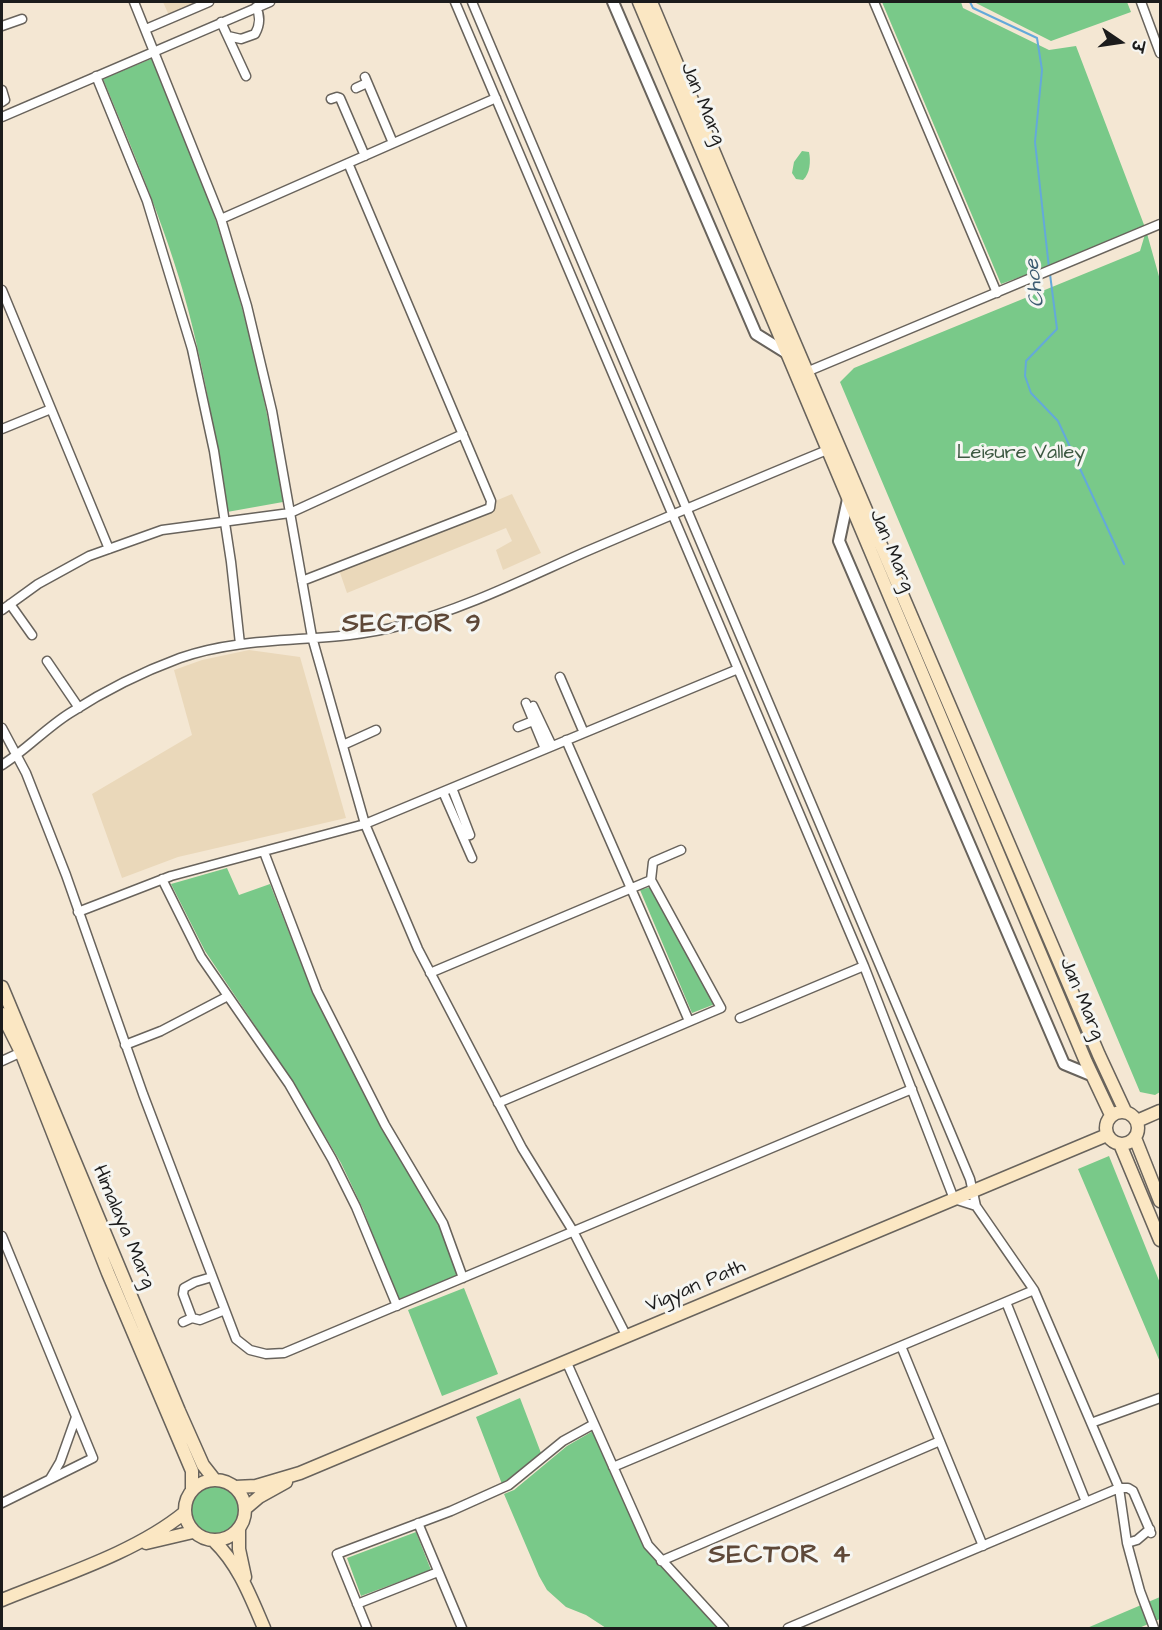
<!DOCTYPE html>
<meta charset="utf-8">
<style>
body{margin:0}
#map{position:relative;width:1162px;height:1630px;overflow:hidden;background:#f4e7d3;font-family:"Architects Daughter","Playpen Sans Deva",sans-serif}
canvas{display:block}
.frame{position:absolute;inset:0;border:3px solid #1c1c1c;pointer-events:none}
.north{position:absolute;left:1090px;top:12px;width:60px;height:60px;-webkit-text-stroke:4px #f6f6f2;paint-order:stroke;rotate:103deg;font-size:16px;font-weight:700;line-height:24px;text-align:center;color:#1c1c1c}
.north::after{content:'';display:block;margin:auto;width:21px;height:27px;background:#1c1c1c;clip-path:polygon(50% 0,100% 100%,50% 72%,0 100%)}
</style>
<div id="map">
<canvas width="1162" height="1630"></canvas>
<div class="frame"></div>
<div class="north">उ</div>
</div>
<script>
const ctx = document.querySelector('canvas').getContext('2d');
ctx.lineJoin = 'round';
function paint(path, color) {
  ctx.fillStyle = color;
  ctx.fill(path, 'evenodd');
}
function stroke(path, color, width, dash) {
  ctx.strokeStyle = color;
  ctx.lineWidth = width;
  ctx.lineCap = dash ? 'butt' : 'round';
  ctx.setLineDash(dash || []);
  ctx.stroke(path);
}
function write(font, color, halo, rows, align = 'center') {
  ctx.font = font + ' "Architects Daughter",sans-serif';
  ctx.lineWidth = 6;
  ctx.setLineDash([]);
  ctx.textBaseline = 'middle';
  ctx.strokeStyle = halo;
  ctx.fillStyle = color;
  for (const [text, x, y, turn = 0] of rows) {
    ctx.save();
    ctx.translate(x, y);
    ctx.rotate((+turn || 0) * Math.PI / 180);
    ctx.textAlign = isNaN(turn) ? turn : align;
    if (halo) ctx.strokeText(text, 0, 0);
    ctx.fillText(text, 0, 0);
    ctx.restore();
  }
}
paint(new Path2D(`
 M163,2H211L171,20Z
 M512,494L541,553L503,570L496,550L512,541L506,528L347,593L338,567Z
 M249,650L300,657L346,818L178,857L122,878L92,794L192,735L174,670L202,660Z`), '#ead8ba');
paint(new Path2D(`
 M882,2H961L963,8L1049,50L1076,46L1146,230L1160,280V1092L1155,1095L1140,1092L840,382L854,368L1140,251L1146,231L1001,284Z
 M974,2H1127L1131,12L1051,41Z
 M153,58C174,113 198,168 217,224C247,315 268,408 283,502L227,512C218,456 210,401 197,346C177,253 139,166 103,79Z
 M802,151L809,152C811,161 810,174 803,180L796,179L792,173L794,162Z
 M227,868L239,895L270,884L312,991L378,1122L439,1224L458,1275L398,1300L363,1209L341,1163L293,1082L205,951L171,884Z
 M650,887L715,1004L692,1013L640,890Z
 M1109,1156L1160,1283V1362L1078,1169Z
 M464,1288L498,1374L442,1396L408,1310Z
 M520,1398L541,1453L502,1484L476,1417Z
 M593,1431L649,1552L719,1628H606L586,1615L566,1607L547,1590L539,1576L504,1494L514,1490L567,1446Z
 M189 1510a25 25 0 1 1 50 0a25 25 0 1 1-50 0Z
 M416,1532L431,1570L361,1596L347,1558Z
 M1160,1597V1619L1139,1628H1087Z`), '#79c989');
stroke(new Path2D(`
 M970,2L973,8L1037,38L1042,70L1035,142L1049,268
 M1050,274L1057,329L1026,361L1025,376L1031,393L1058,421L1124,564`), '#64a9da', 2);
const minor = new Path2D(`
 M134,2L221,219L247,306L272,411L312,637L365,824L418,949L522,1148L573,1231L627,1337
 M455,2L864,966L954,1199L976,1206
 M472,2L936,1098L970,1179L976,1206L1034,1290L1119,1488L1127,1543L1140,1591L1154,1628
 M874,2L997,293
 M1141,2L1160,53
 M221,22L246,76
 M2,26L22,19
 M146,29L209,2
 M228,36L241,39L255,34C260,25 261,17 256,7
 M96,76L147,201L192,349L214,451L231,562L240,644
 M365,77L393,143
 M356,88L367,83
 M2,90L5,100L2,102
 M331,99L337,97L340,98L365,156
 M2,117L270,2
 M221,219L496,98
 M2,290L109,549
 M804,373L1160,224
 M2,429L51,409
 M302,581L490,508L491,501L348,163
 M10,604L32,635
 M2,610L38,584L89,556L162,530L290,513L463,434
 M47,661L79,708
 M560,677L584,733
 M526,703L545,749
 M533,706L552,746
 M518,727L533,721
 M2,728L26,773L66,875L143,1094L236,1339L250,1350L266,1354L284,1353L912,1089
 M566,740L689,1021
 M343,745L376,730
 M2,765C26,750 46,728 70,713C104,691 142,672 180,658C251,633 328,645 399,626C464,609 524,579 585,552C667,517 749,482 832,448
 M452,788L470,835
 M443,792L472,858
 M264,852L317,991L385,1125L443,1223L463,1278
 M162,879L201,957L289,1084L332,1159L356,1207L397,1306
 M651,880L653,862L681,850
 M78,912L171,876L365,824L738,669
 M430,973L651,880L721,1008L498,1103
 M740,1018L864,966
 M125,1045L161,1031L228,996
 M2,1061L26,1050
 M2,1236L93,1458L2,1503
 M1006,1302L1086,1502
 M192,1318L183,1294L184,1288L195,1282L212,1277
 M183,1322L192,1318L200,1320L225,1310
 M901,1346L983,1546
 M567,1363L648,1545L724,1628
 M1091,1423L1160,1398
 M613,1467L1034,1290
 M50,1479L60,1462L76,1417
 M418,1523L462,1628
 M1127,1543L1137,1540L1150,1529
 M661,1561L940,1441
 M357,1604L438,1572
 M367,1628L337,1554L451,1511L509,1485L563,1441L594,1424
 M788,1628L1119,1488H1128L1133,1491L1151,1533`);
const tertiary = new Path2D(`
 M613,2L756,334L785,352
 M848,499L839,541L1064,1064L1093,1076`);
const secondary = new Path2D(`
 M639,2L1086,1062L1111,1115
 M651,2L763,269L1099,1055L1125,1111
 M2,987L179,1411L203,1465L214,1479
 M2,1014L21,1052L108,1273L192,1471V1489
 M1106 1128a16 16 0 1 1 32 0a16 16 0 1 1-32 0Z
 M1137,1121L1160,1111
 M1135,1138L1160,1201
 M1120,1144L1160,1240
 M185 1510a30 30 0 1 1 60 0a30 30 0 1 1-60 0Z
 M235,1487L256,1486L300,1473L1107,1135
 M246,1508L259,1497L286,1482
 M239,1528V1549L245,1577
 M214,1541C239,1565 251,1598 264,1628
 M146,1543L193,1532
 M2,1600C60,1576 135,1553 184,1513`);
stroke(minor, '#68635c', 11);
stroke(tertiary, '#68635c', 14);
stroke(secondary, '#68635c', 15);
stroke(minor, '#fff', 8);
stroke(tertiary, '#fff', 10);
stroke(secondary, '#fbe7c3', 12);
write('20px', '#1c1c1c', '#f6f6f2', [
 ["Jan Marg",702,104,67],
 ["Jan Marg",891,551,67],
 ["Jan Marg",1081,999,67],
 ["Himalaya Marg",123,1227,67],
 ["Vigyan Path",696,1287,-23]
]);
write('20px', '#3d5942', '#f6f6f2', [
 ["Leisure Valley",1021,454]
]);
write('italic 21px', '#3c5b71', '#f6f6f2', [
 ["Choe",1036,283,-97]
]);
ctx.letterSpacing = '1.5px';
write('bold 26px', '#5e4838', '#f6f6f2', [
 ["SECTOR 9",412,626],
 ["SECTOR 4",780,1557]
]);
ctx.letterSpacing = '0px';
</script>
